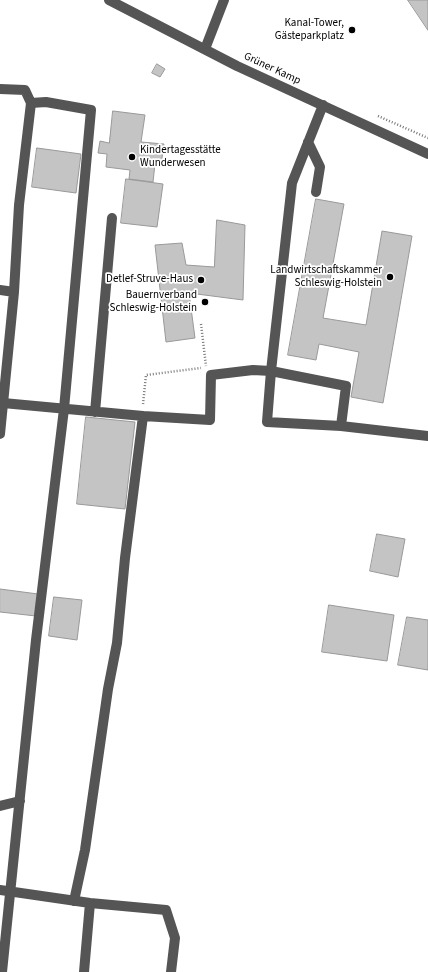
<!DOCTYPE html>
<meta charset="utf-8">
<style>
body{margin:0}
canvas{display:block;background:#fff}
</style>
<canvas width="428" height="972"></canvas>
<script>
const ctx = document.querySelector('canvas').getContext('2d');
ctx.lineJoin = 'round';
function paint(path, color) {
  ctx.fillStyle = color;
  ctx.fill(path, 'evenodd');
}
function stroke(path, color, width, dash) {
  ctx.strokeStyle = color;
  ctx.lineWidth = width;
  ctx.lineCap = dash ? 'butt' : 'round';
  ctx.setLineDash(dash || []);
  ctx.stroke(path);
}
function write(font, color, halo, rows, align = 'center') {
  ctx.font = font + ' "Source Sans 3",sans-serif';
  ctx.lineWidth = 3.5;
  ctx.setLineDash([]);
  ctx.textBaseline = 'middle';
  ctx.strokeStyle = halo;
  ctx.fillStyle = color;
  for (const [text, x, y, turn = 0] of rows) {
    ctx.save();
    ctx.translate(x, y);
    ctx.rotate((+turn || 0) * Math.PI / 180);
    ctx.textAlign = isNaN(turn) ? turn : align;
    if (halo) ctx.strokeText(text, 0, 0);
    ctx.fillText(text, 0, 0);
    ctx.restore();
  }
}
const building = new Path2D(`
 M408,0H428V30Z
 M157,64L165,69L160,77L152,73Z
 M113,111L145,115L141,142L164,144L161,165L155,164L153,182L129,179L130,170L106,167L107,154L98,153L100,141L109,143Z
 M37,148L81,154L76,193L32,187Z
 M126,179L163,184L157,227L121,223Z
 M316,199L344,204L323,318L366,325L382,231L412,236L383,403L351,397L359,352L319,344L316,360L288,355Z
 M217,220L245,225L243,300L189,293L195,338L166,342L155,245L182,243L186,265L214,267Z
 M86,417L135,422L125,509L77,504Z
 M377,534L405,539L398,577L370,571Z
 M0,589L38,594L36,616L0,612Z
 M54,597L82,600L77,640L49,636Z
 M329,605L394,615L387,661L322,652Z
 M407,617L428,620V670L398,665Z`);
paint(building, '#c4c4c4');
stroke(building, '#999', 1);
stroke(new Path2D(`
 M378,116L428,138
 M201,324L206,366
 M143,404L146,375L201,368`), '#777', 2.5, [1, 2]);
stroke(new Path2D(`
 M109,0L237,66L428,154
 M205,49L224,0
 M0,89L25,90L31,103L19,205L14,292L0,434
 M323,105L292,183L271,371L267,422L341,426L428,436
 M308,142L320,167L316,192
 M0,290L14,292
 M3,403L143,416L210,420L211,375L253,370L271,371L346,386L341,426
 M95,412L112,218
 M0,806L20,801
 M0,890L90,903L166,910L175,938L171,972
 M74,901L85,850L108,689L117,643L125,558L143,416
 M2,972L36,640L64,409L91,110L46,102L31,103
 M84,972L90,903`), '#555', 10);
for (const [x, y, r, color] of [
 [352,30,4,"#000"],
 [132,157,4,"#000"],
 [390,277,4,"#000"],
 [201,280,4,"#000"],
 [205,302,4,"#000"]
]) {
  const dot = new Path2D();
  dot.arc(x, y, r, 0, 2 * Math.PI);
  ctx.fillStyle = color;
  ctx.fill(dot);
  stroke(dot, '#fff', 1.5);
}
write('11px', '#000', '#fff', [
 ["Kanal-Tower,",344,24],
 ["Gästeparkplatz",344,37],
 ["Kindertagesstätte",140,151,"left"],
 ["Wunderwesen",140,164,"left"],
 ["Landwirtschaftskammer",382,271],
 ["Schleswig-Holstein",382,284],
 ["Detlef-Struve-Haus",193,280],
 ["Bauernverband",197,296],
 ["Schleswig-Holstein",197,309]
], 'right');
write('11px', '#000', '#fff', [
 ["Grüner Kamp",272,69,25]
]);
</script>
